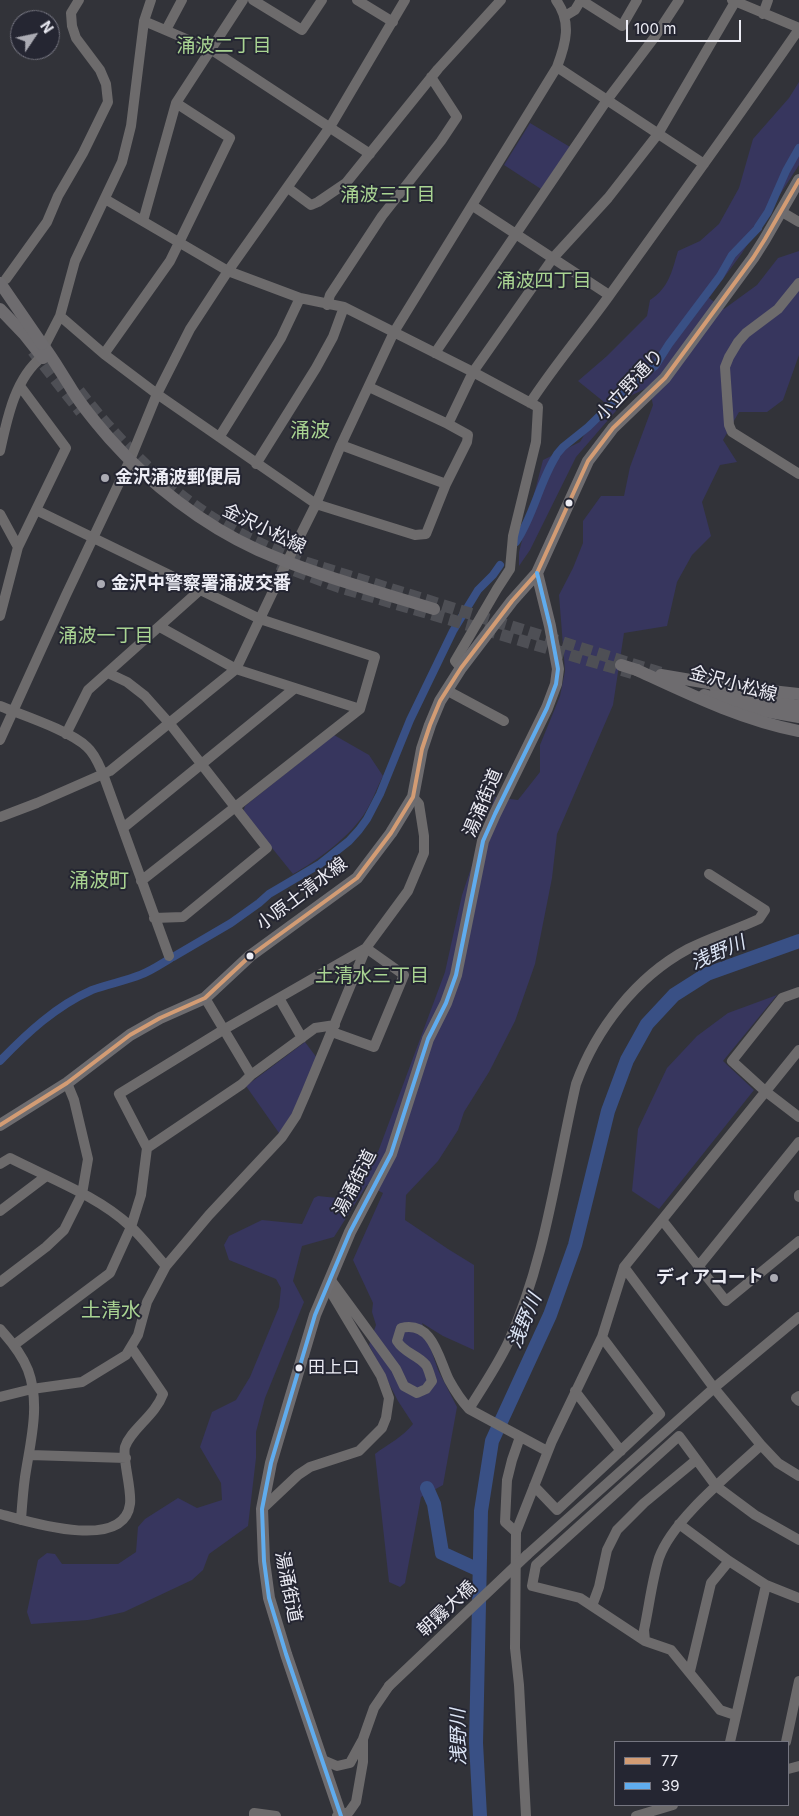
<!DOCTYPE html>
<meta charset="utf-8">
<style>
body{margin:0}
#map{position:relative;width:799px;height:1816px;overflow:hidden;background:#323339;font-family:Inter,sans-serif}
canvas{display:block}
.legend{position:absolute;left:614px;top:1741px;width:175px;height:65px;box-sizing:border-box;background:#252632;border:1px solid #757580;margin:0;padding:6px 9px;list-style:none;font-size:15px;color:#ececf4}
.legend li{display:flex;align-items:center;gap:10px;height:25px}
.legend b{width:25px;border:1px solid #757580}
.north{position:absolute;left:10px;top:10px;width:50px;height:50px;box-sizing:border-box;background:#252632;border:1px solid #757580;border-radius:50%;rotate:56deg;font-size:14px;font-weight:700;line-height:20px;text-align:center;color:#ececf4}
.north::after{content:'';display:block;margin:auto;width:18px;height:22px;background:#ababb3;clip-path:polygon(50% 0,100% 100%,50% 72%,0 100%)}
.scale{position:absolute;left:626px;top:20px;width:115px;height:22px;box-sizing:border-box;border:2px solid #ececf4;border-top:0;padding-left:6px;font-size:15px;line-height:18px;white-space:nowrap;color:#ececf4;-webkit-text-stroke:4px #252632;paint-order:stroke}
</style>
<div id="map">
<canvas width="799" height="1816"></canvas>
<ul class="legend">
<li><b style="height:6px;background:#d39c74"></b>77</li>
<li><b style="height:6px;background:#60acee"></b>39</li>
</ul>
<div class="north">N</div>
<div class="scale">100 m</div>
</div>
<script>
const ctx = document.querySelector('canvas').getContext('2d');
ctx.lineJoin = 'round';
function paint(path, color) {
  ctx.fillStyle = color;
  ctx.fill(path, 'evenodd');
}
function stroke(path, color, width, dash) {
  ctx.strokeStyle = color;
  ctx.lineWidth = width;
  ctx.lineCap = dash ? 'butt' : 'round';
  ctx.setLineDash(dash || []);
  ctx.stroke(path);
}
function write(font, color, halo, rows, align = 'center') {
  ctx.font = font + ' Inter,"Noto Sans JP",sans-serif';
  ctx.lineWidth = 4;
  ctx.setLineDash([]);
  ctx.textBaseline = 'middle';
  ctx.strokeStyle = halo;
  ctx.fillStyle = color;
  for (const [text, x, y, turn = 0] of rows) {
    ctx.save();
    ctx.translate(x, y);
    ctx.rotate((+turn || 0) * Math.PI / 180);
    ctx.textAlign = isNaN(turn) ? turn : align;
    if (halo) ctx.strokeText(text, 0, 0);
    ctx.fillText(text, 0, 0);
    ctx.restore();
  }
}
paint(new Path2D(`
 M799,82V165L742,253L709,298L724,309L757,285L778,258L799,251V355L783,400L767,412H739L723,440L737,462L720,465L702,502L711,536L692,555L677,582L667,626L624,633L613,705L557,834L552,878L535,964L515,1021L489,1072L464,1112L458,1130L438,1161L406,1195L405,1220L448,1249L474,1265V1350L443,1336L422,1323L438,1370L457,1407L443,1485L421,1497L405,1583L400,1587L389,1582L375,1454C388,1444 403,1437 413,1424L398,1401L369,1345L376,1325L372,1312L373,1303L353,1260L383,1193L367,1185L334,1237L302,1246L293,1281L304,1302L265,1398L256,1432V1458L248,1526L209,1554L203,1570L192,1580L124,1612L88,1620L31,1624L27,1612L38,1560L47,1553L55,1554L62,1564H118L136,1552L138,1527L145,1519L178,1498L197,1508L222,1500L221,1483L200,1447L212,1412L236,1400L250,1377L279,1307L281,1288L276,1279L229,1260L224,1245L229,1236L262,1220L302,1224L314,1198L318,1196L337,1198L356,1161L378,1152L445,972L462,895L495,797L518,800L540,772V745L560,696L565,671L559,595L573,568L583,543V521L601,496H624L630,467L653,405L649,387L628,397L576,457L530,550L519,566V552L543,460L580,442L604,402L578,381L607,356L647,316L650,300C669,288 672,271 678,251L700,241L719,224L739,188L753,139L789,98Z
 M530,123L570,147L541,189L504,165Z
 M334,735L369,755L383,776C377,787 373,800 366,811C352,835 317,861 293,874L243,812L245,806Z
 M777,995L723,1061L754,1090L659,1209L632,1191L638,1129L667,1068L697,1036L728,1013Z
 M305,1042L317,1058L291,1116L279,1133L246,1086Z`), '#37365e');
stroke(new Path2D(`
 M758,227L768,212L786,171L799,148
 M557,454L563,447L588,427L636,380L655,366L669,344L720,276L732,255L758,228
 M516,542C534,515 539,483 556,456
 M173,957L231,923L259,903L269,894L320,864L349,841L359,830L367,819L380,794L410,720L453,631L478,590L493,575L500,565
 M0,1061C27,1033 56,1006 92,990C108,984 125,981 140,975C151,971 161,964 171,958`), '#395085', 8);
stroke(new Path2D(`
 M427,1488L434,1504L442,1553L479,1570
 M480,1816L476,1743L481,1511L492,1441L550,1315L575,1245L608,1111L627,1060L647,1024L674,995L707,974L799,941`), '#395085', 14);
stroke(new Path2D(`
 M33,351L81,412
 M79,391C116,438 157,481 208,515C238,535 273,550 307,563L661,673
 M278,564L339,587L632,673`), '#4e4f55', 12, [12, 6]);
stroke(new Path2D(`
 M253,0L302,30L322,0
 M357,0L393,22
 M581,0L622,26L637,0
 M732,0L799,28
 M763,14L768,0
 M565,16L575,10L581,0
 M144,21L212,50L370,154
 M166,30L182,0
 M557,67L704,164
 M288,188L311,205L318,202L346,183L438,69L501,0
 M105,199L228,271L300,298L344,307L473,372L538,407L536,442L513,536L510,569L497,589L455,661L461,668
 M473,206L609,295
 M782,212L799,222
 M143,221L176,103L243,0
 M6,279L47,222L58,196L83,153L108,102L106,84L100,70L76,38L72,26L71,13L79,0
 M799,283L778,309L746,333L738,342L729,357L725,367L729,425L732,432L799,474
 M327,305L330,295L382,216L441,141L457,117L431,77
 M60,316L104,354L157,394L316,504L415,535L426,534L446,484L467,442L468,435L448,424L473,372L553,258L608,198L658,134L735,2
 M44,347L60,316L75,261L122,162L131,126L144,21L151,0
 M435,353L607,100L654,38L679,0
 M104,354L170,261L230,138L176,103
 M369,387L448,424
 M530,403C554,366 583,332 609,296C673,207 737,119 799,29
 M220,436L281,338L300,298
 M341,445L446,484
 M0,451C7,419 15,378 42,357
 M256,464L316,368L333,337L344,307
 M36,510L260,619L375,657L360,709L141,881
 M0,514L18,547
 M0,616L18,547L66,448L20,386
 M160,627L236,669L360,709
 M108,673L127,682L145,696L170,724L267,848L183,917L154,918
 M448,691L504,721
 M0,706C22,715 71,731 87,747C95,754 99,765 103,774L169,956
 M66,734L88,690L200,590
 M0,740L66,595L130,460L157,394L190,329L228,271L330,127L405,0
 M0,817L37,803L110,771L236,669L287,562L316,504L341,445L394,332L557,67C566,43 572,22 556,0
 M123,828L295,688
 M799,992L782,998L732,1061L765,1091L799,1117
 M205,998L251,1075
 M279,998L302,1038
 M332,1032L374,1047L404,975L366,948
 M799,1050L624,1267L714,1388L799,1317
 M147,1148L242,1084L251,1075L315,1028L335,1025
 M0,1164L10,1158C49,1178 98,1196 130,1226C143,1238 154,1253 166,1266
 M799,1195V1197
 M0,1211L45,1177
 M662,1220L726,1301L799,1241
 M698,1267L799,1142
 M330,1279L396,1369L404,1386L417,1393L426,1389L432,1381C430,1376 429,1370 426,1365C417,1354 405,1354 397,1341L401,1328C433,1320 439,1360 449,1380C455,1391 461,1400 469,1409L547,1451
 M0,1282L46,1247L64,1230L82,1194L88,1159L74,1100L67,1083
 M0,1329C11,1341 22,1355 28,1370C41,1405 30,1443 25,1477C23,1491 22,1506 21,1520
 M14,1345L110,1273L131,1227L141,1195L147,1148L119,1094L223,1030L366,948
 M575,1391L621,1451
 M799,1396L796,1398L799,1401
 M0,1397L32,1389L82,1382L126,1355L138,1335L147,1302L166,1266L209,1215L282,1137L296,1116L306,1093L366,948L408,891L424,853V836L419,804L413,797
 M469,1409C482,1388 497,1366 508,1343C545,1262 556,1171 576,1084C596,1029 636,977 688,949C711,937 736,930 759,919L765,910L709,874
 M30,1455L126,1458
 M534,1486L557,1510L660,1414L602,1337
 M262,1509L298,1475L310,1467L359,1451L382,1428L386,1418L389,1398L381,1376L329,1289
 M0,1514C29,1522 124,1552 130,1504C132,1489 122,1458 125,1447C131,1429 155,1416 163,1394L131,1347
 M679,1524L729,1561L766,1585L799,1598
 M516,1532L505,1522L507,1480L512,1460L520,1437
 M527,1555L714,1388L761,1445L778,1463L799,1476
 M592,1606L599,1587L607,1550L617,1530L644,1503L696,1460
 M645,1641L644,1630C649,1607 652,1580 659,1558C673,1519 730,1474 761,1445
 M690,1671L711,1583L729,1561
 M735,1715L720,1710L671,1650L645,1641L580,1598L532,1586L536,1565L679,1436L716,1486L755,1515L799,1540
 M730,1742L766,1585
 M786,1742L799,1681
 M323,1760L337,1766L350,1763L362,1741
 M788,1769L799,1766
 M254,1816V1813L276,1816
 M337,1816L349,1812L356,1802L363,1762V1739L374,1708L389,1686
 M526,1816L519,1685L515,1648L516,1532L552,1441L602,1337L624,1267
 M636,1816L673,1805`), '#6d6b6c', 10);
stroke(new Path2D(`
 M0,309L24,334L43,358
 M42,344C52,357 60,371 69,385C80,404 96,423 110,439C150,484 203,525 258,550C315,575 376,591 434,609
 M621,665L637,670
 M716,689L744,696L799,706
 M704,695L742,707L799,717
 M0,1125L67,1083L130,1035L160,1018L205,998L250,956L357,878L391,833L413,797L422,749L430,725L440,701L461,668L512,601L537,573L588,461L613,428L665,378L753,258L765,239L799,180
 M341,1816L286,1654L269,1598L264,1561L262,1509L271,1463L315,1315L350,1232L391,1154L428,1039L446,1003L456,975L483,841L495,814L547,708L556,684L558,669L550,626L537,573`), '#6e6c6f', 12);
stroke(new Path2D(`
 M389,1686L527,1555`), '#6d6b6c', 10);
stroke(new Path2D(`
 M0,283L42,344
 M637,670C689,694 742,720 799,731
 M661,675L726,686L799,694`), '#6e6c6f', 12);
stroke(new Path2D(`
 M0,1125L67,1083L130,1035L160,1018L205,998L250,956L357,878L391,833L413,797L422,749L430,725L440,701L461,668L512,601L537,573L588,461L613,428L665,378L753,258L765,239L799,180`), '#d39c74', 4);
stroke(new Path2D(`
 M341,1816L286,1654L269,1598L264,1561L262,1509L271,1463L315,1315L350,1232L391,1154L428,1039L446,1003L456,975L483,841L495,814L547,708L556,684L558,669L550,626L537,573`), '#60acee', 4);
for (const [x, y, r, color] of [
 [105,478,5,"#ababb3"],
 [569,503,4.5,"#ececf4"],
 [101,584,5,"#ababb3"],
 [250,956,4.5,"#ececf4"],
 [774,1278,5,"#ababb3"],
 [299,1368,4.5,"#ececf4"]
]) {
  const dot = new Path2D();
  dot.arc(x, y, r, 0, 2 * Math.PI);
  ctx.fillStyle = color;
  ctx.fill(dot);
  stroke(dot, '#252632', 2);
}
write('17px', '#ececf4', '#252632', [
 ["田上口",308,1368]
], 'left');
write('18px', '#ececf4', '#252632', [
 ["小立野通り",630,385,-47],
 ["金沢小松線",264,529,26],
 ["金沢小松線",733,684,15],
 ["湯涌街道",483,803,-67],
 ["小原土清水線",302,894,-37],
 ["湯涌街道",355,1183,-63],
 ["湯涌街道",288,1587,79],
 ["朝霧大橋",447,1609,-43]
]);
write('bold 18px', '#ececf4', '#252632', [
 ["金沢涌波郵便局",115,478],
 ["金沢中警察署涌波交番",111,584],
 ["ディアコート",764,1278,"right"]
], 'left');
write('19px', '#a9d492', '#252632', [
 ["涌波二丁目",224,46],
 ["涌波三丁目",388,195],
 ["涌波四丁目",544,281],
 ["涌波一丁目",106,636],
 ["土清水三丁目",372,976]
]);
write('italic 19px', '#dce5f6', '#252632', [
 ["浅野川",718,953,-23],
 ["浅野川",525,1321,-67],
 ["浅野川",459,1737,-91]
]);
write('20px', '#a9d492', '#252632', [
 ["涌波",310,431],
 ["涌波町",99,881],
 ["土清水",111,1311]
]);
</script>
